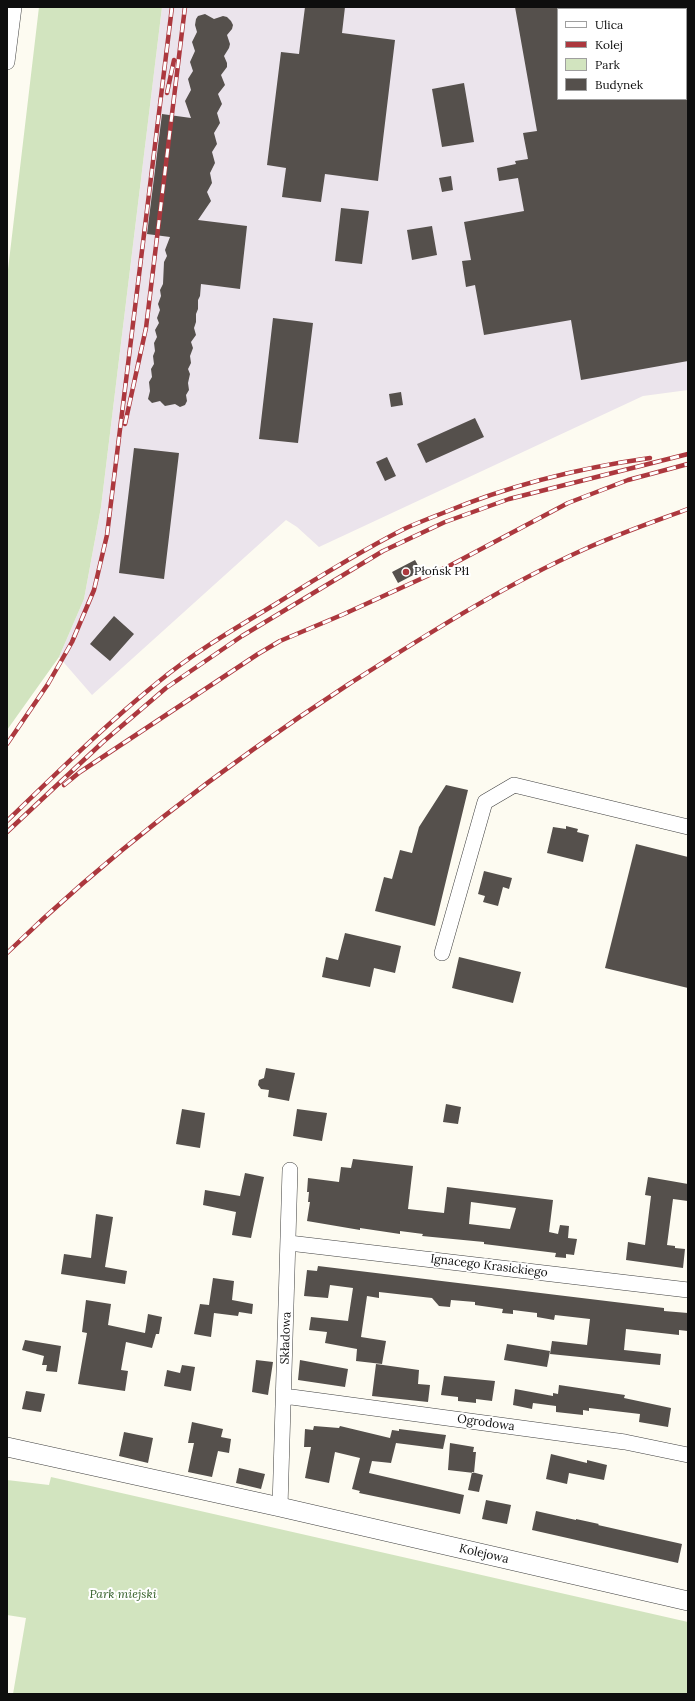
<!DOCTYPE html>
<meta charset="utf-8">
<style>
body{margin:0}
#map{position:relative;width:695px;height:1701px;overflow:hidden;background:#fdfbf1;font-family:Lora,serif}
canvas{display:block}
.frame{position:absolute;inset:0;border:8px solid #0e0e0e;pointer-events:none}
.legend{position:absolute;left:557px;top:8px;width:130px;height:92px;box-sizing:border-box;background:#fff;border:1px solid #9f9f9f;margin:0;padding:5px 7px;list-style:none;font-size:12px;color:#0e0e0e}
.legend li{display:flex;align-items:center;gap:8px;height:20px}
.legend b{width:20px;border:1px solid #9f9f9f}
</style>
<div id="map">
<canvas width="695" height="1701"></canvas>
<div class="frame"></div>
<ul class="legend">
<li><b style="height:5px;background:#fff"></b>Ulica</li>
<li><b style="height:5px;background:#ac383e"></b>Kolej</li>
<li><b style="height:11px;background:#d2e4bf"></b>Park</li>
<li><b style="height:11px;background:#55504c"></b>Budynek</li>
</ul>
</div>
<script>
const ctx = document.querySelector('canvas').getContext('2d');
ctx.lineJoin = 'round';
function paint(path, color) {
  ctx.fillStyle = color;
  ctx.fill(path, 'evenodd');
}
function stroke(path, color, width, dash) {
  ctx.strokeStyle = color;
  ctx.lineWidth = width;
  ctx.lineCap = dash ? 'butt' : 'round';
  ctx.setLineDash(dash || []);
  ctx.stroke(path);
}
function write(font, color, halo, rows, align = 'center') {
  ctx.font = font + ' Lora,serif';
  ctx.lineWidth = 4;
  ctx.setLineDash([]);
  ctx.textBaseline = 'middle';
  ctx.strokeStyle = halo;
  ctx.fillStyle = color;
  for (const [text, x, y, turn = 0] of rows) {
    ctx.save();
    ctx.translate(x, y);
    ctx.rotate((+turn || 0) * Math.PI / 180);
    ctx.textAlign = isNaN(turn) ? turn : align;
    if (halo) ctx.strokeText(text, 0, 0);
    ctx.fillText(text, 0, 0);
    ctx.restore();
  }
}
paint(new Path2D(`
 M162,7H688V390L643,396L319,547L297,527L286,520L92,695L59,657L84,599L101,507ZM558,9H686V99H558Z`), '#ebe4ec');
paint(new Path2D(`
 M39,7H162L101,507L84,599L59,657L7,730V278Z
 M51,1477L688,1622V1694H13L26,1618L7,1615V1480L49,1485Z`), '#d2e4bf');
paint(new Path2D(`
 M305,7H345L342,33L395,40L378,181L325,174L321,202L282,197L286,168L267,165L281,52L299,54Z
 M515,7H558V99H688V361L581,380L571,320L484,335L475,285L466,287L462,261L471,260L464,222L524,211L518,178L499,181L497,168L516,164L515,161L528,159L523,133L537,131Z
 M205,14L214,19L223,16L227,17L231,21L233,25L232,29L227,35L230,44L229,48L224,56L227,63V67L221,75L225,85L218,94L222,104L217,113L220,123L214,133L217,144L212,152L215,163L210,173L212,183L207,192L211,201L198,220L247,226L240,289L201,284L200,296L198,300V309L196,314V322L194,328L196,335L191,342L193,348L190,356L191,363L188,369L190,374L188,383L189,390L186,395L187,401L185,405L180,407L175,404L165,406L160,401L152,403L148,399L150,391L149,382L152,377L151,369L154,364L153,356L155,351L154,343L157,337L155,330L159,323L157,318L160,310L158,304L161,296L160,290L163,284L164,262L167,256L165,250L170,237L147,234L162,114L191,118L185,101L191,90L188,79L193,71L190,62L195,51L192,42L197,32L195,25L196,19L198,16Z
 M464,83L474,142L442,147L432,89Z
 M451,176L453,190L442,192L439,178Z
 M341,208L369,211L362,264L335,261Z
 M432,226L437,255L412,260L407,230Z
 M273,318L313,323L298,443L259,439Z
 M401,392L403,405L391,407L389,394Z
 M475,418L484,437L426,463L417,444Z
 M134,448L179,453L164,579L119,573Z
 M387,457L396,476L385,481L376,462Z
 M415,560L421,571L398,583L392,572Z
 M114,616L134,634L110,661L90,644Z
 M446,785L468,790L435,926L375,911L384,877L392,879L400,850L412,853L419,827Z
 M566,826L578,829L577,832L589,835L583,862L547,853L553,827L566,829Z
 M636,844L688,857V988L605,968Z
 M484,871L512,878L509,889L503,887L498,906L483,902L485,896L478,894Z
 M345,933L401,946L395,973L374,968L370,987L322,977L326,957L338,960Z
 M459,957L521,972L513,1003L452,988Z
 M266,1068L295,1073L289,1101L268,1097L269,1090L261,1089L258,1085L259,1080L264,1078Z
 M446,1104L461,1107L458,1124L443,1122Z
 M182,1109L205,1113L200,1148L176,1144Z
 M297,1109L327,1113L322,1141L293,1136Z
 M353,1159L413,1166L408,1209L444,1213L447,1187L553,1200L549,1232L558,1234L560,1225L569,1226L568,1238L577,1239L574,1255L566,1254V1258L555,1257L556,1253L484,1244V1242L422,1236L423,1234L400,1231V1234L360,1228V1230L307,1221L310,1202H308L309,1192H307L308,1178L339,1182L341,1167L351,1168ZM471,1202L516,1208L510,1229L469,1224Z
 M245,1173L264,1177L251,1238L232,1235L236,1212L203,1205L205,1190L240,1196Z
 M648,1177L688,1184V1201L673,1199L667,1245L675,1246V1248L685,1249L683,1268L626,1260L628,1242L645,1245L651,1196L645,1195Z
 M96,1214L113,1217L105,1267L127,1271L125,1284L61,1274L64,1254L91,1258Z
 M318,1266L664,1308V1311L688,1313V1331L679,1330V1335L626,1329L624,1350L661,1354L660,1365L550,1354L552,1341L587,1345L590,1319L555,1315L554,1320L537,1317V1313L513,1310V1314L502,1313L503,1309L475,1305V1302L451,1300L450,1307L439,1306L432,1298L379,1292V1298L367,1296L361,1337L386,1341L382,1364L356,1361L357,1349L325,1343L327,1332L309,1330L311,1317L348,1321L353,1288L330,1285L328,1298L304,1296L307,1270L317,1271Z
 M213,1278L234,1281L232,1300L253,1304L252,1314L239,1312L238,1316L214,1313L211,1337L194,1334L200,1304L209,1305Z
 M86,1300L111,1304L108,1325L145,1333L148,1314L162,1317L159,1334H156L152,1348L126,1342L121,1370L128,1371L125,1391L78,1384L87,1333L82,1332Z
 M25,1340L61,1346L57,1372L46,1371L47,1365H42L44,1356L22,1350Z
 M507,1344L550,1351L547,1367L504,1360Z
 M256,1360L273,1362L268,1395L252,1392Z
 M300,1360L348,1369L345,1387L298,1380Z
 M376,1364L419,1370L418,1384L430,1385L428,1402L372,1396Z
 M182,1365L195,1367L191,1391L164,1386L167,1370L180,1373Z
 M444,1376L495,1381L492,1401L476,1399V1403L458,1401V1397L441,1395Z
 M559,1385L625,1395L624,1398L671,1408L668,1427L639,1422L640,1414L589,1408V1411L583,1410V1415L556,1412V1406L533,1403L532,1409L513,1405L515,1389L553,1396V1393L558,1394Z
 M26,1391L45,1394L41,1412L22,1409Z
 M192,1422L223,1429L221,1437L231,1439L229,1453L218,1451L212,1477L188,1472L194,1443H188Z
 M314,1426L339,1428L340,1426L390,1438L392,1430L399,1431V1429L446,1435L443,1449L396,1443L391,1463L372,1461L369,1473L464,1495L460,1514L359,1493L360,1491L352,1489L360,1458L335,1452L329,1483L305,1478L311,1447H304L305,1429L313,1430Z
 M124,1432L153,1438L148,1463L119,1456Z
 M450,1443L474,1447L473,1452H476L474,1473L448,1470Z
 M551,1454L587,1463V1460L607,1465L604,1480L569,1473L567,1484L546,1479Z
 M239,1468L265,1474L261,1489L236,1483Z
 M472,1472L483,1475L479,1492L468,1490Z
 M486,1500L511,1505L507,1524L482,1519Z
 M536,1511L576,1520V1519L599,1524L598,1525L682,1544L678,1563L532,1530Z`), '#55504c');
const minor = new Path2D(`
 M7,62L14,7
 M442,953L485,802L514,785L688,827
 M289,1243L688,1290
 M284,1396L625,1442L688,1455
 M280,1507L290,1170`);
const tertiary = new Path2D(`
 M7,1447L280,1507L688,1601`);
stroke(minor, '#414141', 16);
stroke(tertiary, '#414141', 20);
stroke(minor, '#fff', 15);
stroke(tertiary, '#fff', 19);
const rail = new Path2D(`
 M167,93L174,60
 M125,424L146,328L185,7
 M7,744L48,684L72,642L94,590L107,535L172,7
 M64,785L80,772L258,654L280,641L344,614L449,566L568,503L628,480L688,464
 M7,821C56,774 105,725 157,683C193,653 234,629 274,605C317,578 359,552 404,529C417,523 430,518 443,513C510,485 579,468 650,458
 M7,832L103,742L166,688L242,636L383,551L445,522L509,499L688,454
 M7,953C111,852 228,763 349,684C425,636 502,586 585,549C618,534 653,522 688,509`);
stroke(rail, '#ac383e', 4.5);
stroke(rail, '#fff', 3, [9]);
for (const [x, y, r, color] of [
 [406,572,4,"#ac383e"]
]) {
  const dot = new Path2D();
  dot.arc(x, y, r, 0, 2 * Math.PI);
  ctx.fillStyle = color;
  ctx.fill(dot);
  stroke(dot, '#fff', 1.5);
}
write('12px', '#0e0e0e', '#fff', [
 ["Płońsk Pł1",414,572]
], 'left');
write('12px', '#0e0e0e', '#fff', [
 ["Ignacego Krasickiego",489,1266,7],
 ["Składowa",286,1338,-88],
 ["Ogrodowa",486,1423,8],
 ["Kolejowa",484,1554,13]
]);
write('italic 12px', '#325e27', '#fff', [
 ["Park miejski",123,1595]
]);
</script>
